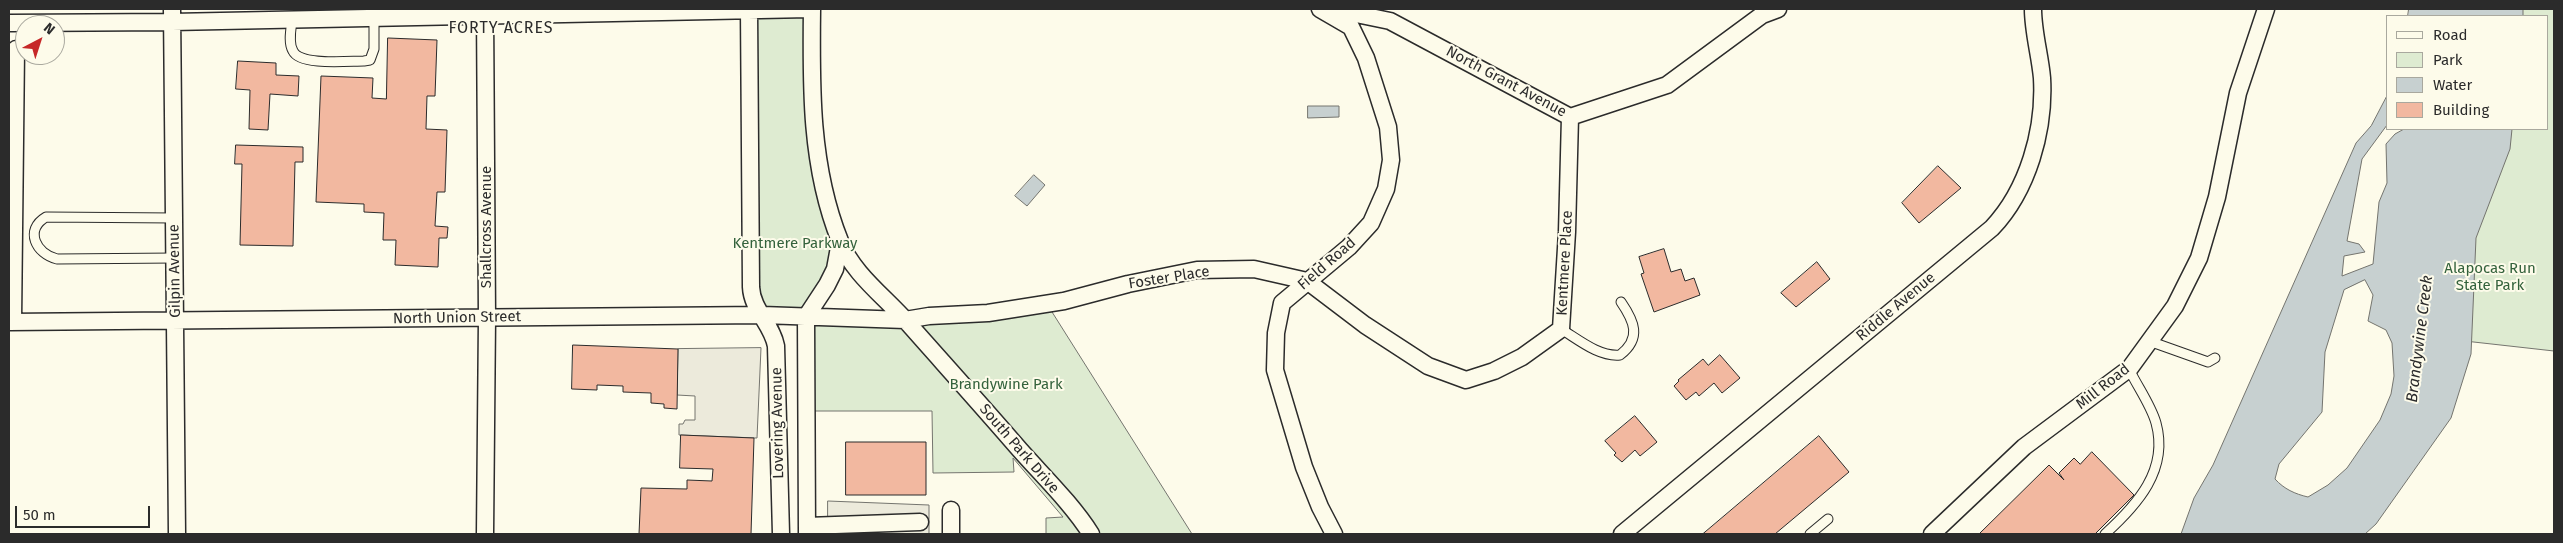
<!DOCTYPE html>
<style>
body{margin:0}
#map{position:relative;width:2563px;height:543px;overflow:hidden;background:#fdfbea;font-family:"Fira Sans",sans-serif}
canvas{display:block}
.frame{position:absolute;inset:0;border:10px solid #2b2b2b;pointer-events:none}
.legend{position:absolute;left:2386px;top:15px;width:162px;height:115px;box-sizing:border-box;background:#fdfbea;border:1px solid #a9a89e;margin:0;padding:6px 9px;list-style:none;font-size:15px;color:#2b2b2b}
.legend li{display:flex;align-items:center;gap:10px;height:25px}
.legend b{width:25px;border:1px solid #a9a89e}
.north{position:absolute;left:15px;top:15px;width:50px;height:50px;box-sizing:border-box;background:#fdfbea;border:1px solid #a9a89e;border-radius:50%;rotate:40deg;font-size:14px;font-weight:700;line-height:20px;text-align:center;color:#2b2b2b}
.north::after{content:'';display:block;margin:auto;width:18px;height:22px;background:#c62828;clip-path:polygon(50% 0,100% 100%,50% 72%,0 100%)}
.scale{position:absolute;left:15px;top:506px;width:135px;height:22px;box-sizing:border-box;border:2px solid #2b2b2b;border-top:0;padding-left:6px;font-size:15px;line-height:18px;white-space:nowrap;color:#2b2b2b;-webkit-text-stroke:4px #fdfbea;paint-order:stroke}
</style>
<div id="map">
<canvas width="2563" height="543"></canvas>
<div class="frame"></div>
<ul class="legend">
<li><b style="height:6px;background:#fdfbea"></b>Road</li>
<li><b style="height:14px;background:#deebd1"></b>Park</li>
<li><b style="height:14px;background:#c7d0d0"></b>Water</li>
<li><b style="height:14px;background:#f2b8a0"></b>Building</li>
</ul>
<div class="north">N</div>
<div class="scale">50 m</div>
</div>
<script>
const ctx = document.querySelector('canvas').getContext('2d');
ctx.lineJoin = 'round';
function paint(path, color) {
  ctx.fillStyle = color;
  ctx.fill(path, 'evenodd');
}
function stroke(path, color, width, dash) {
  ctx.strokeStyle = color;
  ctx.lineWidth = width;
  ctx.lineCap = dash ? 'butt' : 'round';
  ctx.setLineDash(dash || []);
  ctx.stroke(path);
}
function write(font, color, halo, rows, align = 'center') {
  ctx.font = font + ' "Fira Sans",sans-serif';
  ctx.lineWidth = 4;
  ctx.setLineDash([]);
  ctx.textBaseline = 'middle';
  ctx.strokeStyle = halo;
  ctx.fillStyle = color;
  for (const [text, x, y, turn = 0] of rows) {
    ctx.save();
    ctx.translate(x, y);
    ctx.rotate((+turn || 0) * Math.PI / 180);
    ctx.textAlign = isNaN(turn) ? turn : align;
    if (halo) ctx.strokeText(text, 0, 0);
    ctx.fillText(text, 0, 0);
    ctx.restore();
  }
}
const green = new Path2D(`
 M749,9H812L811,84L840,242L806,317L1047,304L1192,534H1046V518L1063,517L1013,458L1014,472L933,473L932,411H807L806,317L762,315L755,304Z
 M2461,9H2554V351L2420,336L2444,129H2547V16H2460Z`);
paint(green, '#deebd1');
stroke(green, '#74746e', 1);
const parking = new Path2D(`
 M761,348L757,438L679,435V424H683L685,420H695V396L677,395L678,349Z
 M828,501L929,505V534H828Z`);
paint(parking, '#eceadb');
stroke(parking, '#74746e', 1);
const water = new Path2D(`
 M2409,9H2523V16H2408Z
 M2387,96V125L2362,159L2347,241L2359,244L2365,252L2344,256L2342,276L2373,264L2379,202L2387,183L2386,144L2395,134L2404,129H2512L2510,149L2476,238L2471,354L2451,418L2376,524L2365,534H2181L2194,498L2213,465L2356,143L2371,126ZM2365,280L2373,295L2368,321L2386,330L2392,343L2394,376L2391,394L2380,420L2347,468L2328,485L2308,497C2295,494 2284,489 2275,479L2279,464L2322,412L2325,352L2344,290Z
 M1308,106H1339V117L1308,118Z
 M1034,175L1045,185L1027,206L1015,196Z`);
paint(water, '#c7d0d0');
stroke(water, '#74746e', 1);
const building = new Path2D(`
 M388,38L437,40L435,96H427L426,129L447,130L445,192H437L435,226L448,227L447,238H439L438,267L395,265L396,240H383L384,213L364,212V204L316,202L321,76L373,78L372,98L386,99Z
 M238,61L276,63V75L299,76L298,96L270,94L268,130L249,129L250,90L236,89Z
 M236,145L303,147V162H295L293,246L240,245L242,164H235Z
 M1938,166L1961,188L1919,223L1902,203Z
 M1664,249L1671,272L1681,269L1685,281L1694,278L1700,295L1654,312L1641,274L1644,273L1639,257Z
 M1817,262L1830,279L1796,307L1781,293Z
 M573,345L678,349L677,409L664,408V404L651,403V393L623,392V386L597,385V390L572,389Z
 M1720,355L1740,378L1722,393L1714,383L1699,396L1696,392L1686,400L1674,386L1679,381L1678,380L1703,359L1708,365Z
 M1635,416L1657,442L1640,456L1635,450L1622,462L1614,455L1616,453L1605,441Z
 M681,435L754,438L751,534H639L641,488L687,489V480L712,481L713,469L680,468Z
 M1819,436L1849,472L1775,534H1703Z
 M846,442H926V495H846Z
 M2092,452L2134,495L2095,534H1979L2049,465L2064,480L2059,473L2074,458L2080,464Z`);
paint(building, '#f2b8a0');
stroke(building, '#2b2b2b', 1);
const lane = new Path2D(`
 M292,20C291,29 288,43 293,51C300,66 348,61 364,61L370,60L374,49V18
 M174,218L46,217C24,230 36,254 57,259L175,258
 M1561,329C1579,340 1599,357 1620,355C1642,338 1634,321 1621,302
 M2149,341L2208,362L2215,358
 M1810,534L1828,519
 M2105,534C2137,505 2169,470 2156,423C2151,405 2137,386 2129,369`);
const street = new Path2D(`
 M172,9L177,534
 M749,9L751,287C752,310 772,324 776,346L781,534
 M812,9C811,86 810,167 840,241C853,274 884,296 907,322C945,365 983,407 1020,450C1044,477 1072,504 1091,534
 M1320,9L1351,27L1366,58L1388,127L1391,160L1386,189L1371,223L1349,247L1282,303L1276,333L1275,370L1304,467L1320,507L1334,534
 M1332,9L1390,21L1570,117L1667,85L1762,15L1778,9
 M9,23L172,22L809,9
 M9,322L762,315L905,320L929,316L988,313L1064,301L1128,284L1197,270L1254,269L1307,281L1365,325L1428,366L1466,380L1494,371L1522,357L1561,329L1567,232L1570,117
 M13,322L16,49
 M807,526L920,522
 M485,534L487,318L485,9
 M807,534L806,317L827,285L835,269L840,242
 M951,534V510
 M1622,534L1992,228C2028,190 2045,130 2042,78C2040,55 2033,32 2033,9
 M1932,534L2024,447L2130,368L2175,306L2199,258L2217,197L2238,93L2266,9`);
stroke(lane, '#2b2b2b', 11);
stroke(street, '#2b2b2b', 19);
stroke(lane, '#fdfbea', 9);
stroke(street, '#fdfbea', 16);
write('15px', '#2b2b2b', '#fdfbea', [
 ["North Grant Avenue",1506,82,28],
 ["Shallcross Avenue",487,227,-90],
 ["Kentmere Place",1565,263,-87],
 ["Field Road",1327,264,-41],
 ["Gilpin Avenue",175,271,-91],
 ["Foster Place",1169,278,-9],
 ["Riddle Avenue",1896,307,-40],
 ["North Union Street",457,318,-1],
 ["Mill Road",2103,387,-38],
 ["Lovering Avenue",778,423,-91],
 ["South Park Drive",1019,449,49]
]);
write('15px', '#34623c', '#fdfbea', [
 ["Kentmere Parkway",795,244],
 ["Alapocas Run",2490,269],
 ["State Park",2490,286],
 ["Brandywine Park",1006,385]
]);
ctx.letterSpacing = '1px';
write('16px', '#2b2b2b', '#fdfbea', [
 ["FORTY ACRES",501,29]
]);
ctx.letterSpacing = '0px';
write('italic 16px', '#2b2b2b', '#fdfbea', [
 ["Brandywine Creek",2420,339,-83]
]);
</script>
